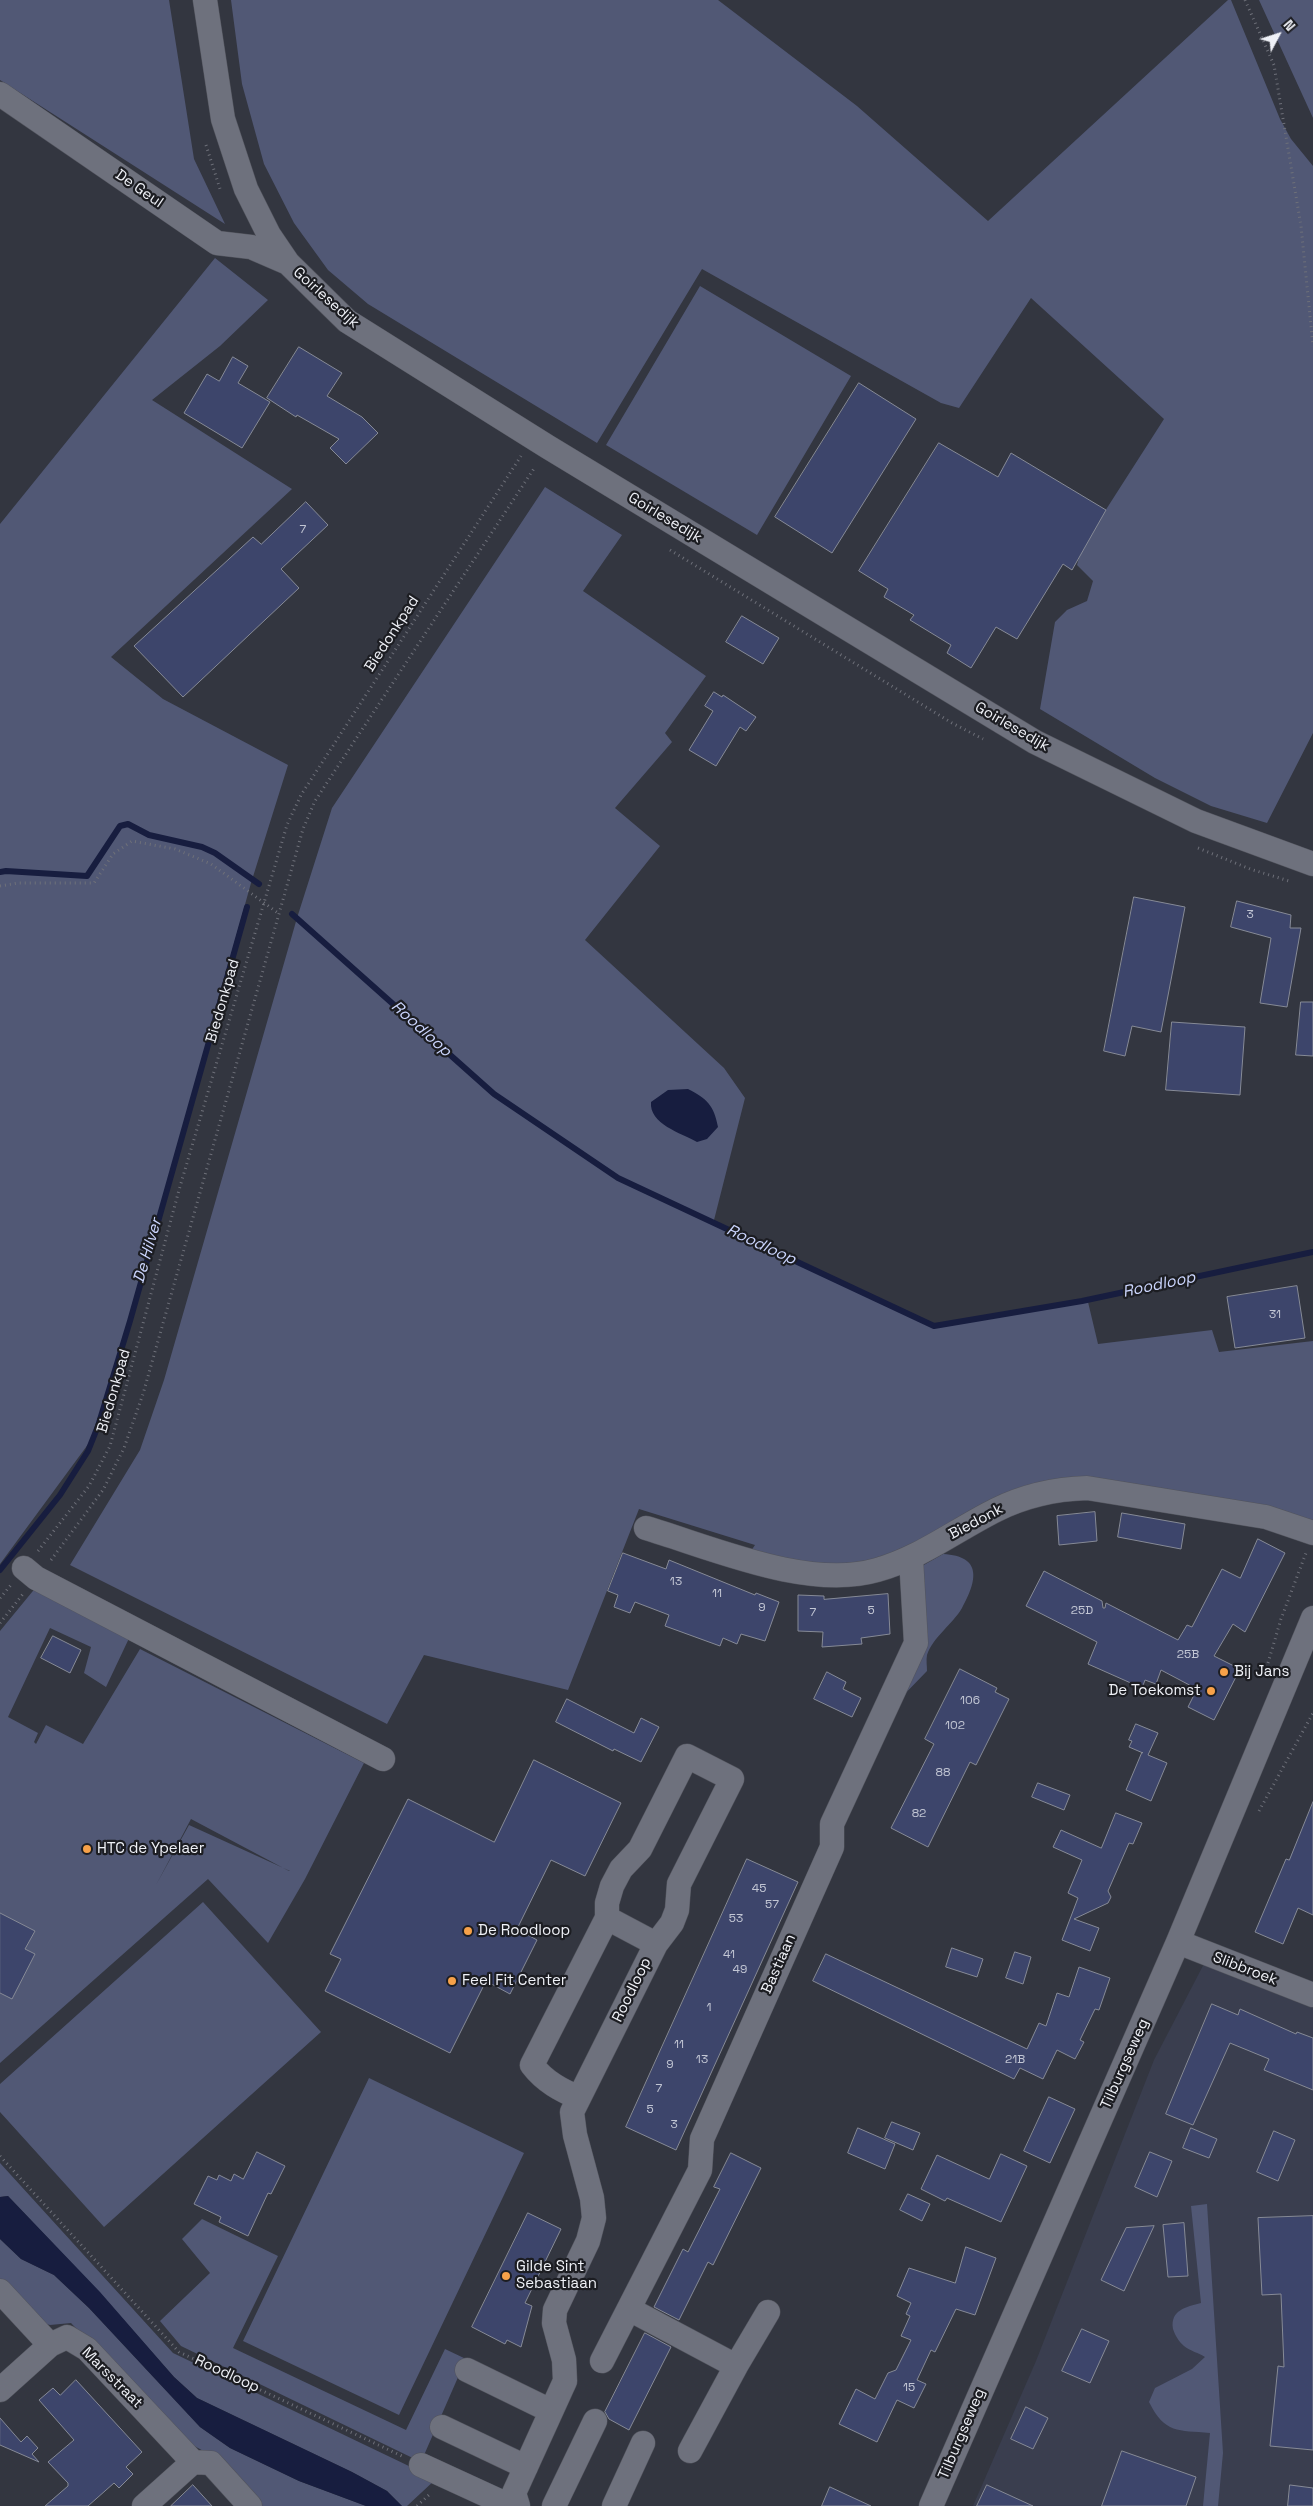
<!DOCTYPE html>
<style>
body{margin:0}
#map{position:relative;width:1313px;height:2506px;overflow:hidden;background:#333640;font-family:"Space Grotesk",sans-serif}
canvas{display:block}
.north{position:absolute;left:1253px;top:10px;width:50px;height:50px;-webkit-text-stroke:4px #1c1d22;paint-order:stroke;rotate:50deg;font-size:14px;font-weight:700;line-height:20px;text-align:center;color:#eff1f7}
.north::after{content:'';display:block;margin:auto;width:18px;height:22px;background:#eff1f7;clip-path:polygon(50% 0,100% 100%,50% 72%,0 100%)}
</style>
<div id="map">
<canvas width="1313" height="2506"></canvas>
<div class="north">N</div>
</div>
<script>
const ctx = document.querySelector('canvas').getContext('2d');
ctx.lineJoin = 'round';
function paint(path, color) {
  ctx.fillStyle = color;
  ctx.fill(path, 'evenodd');
}
function stroke(path, color, width, dash) {
  ctx.strokeStyle = color;
  ctx.lineWidth = width;
  ctx.lineCap = dash ? 'butt' : 'round';
  ctx.setLineDash(dash || []);
  ctx.stroke(path);
}
function write(font, color, halo, rows, align = 'center') {
  ctx.font = font + ' "Space Grotesk",sans-serif';
  ctx.lineWidth = 4.5;
  ctx.setLineDash([]);
  ctx.textBaseline = 'middle';
  ctx.strokeStyle = halo;
  ctx.fillStyle = color;
  for (const [text, x, y, turn = 0] of rows) {
    ctx.save();
    ctx.translate(x, y);
    ctx.rotate((+turn || 0) * Math.PI / 180);
    ctx.textAlign = isNaN(turn) ? turn : align;
    if (halo) ctx.strokeText(text, 0, 0);
    ctx.fillText(text, 0, 0);
    ctx.restore();
  }
}
paint(new Path2D(`
 M1207,1958L1313,2000V2506H973L1036,2361L1154,2060Z`), '#3a3e4f');
paint(new Path2D(`
 M0,0H169L194,159L225,224L0,80Z
 M231,0H718L857,106L988,221L1228,0H1231L1280,119L1291,139L1313,166V733L1267,823L1211,806L1155,778L1040,709L1055,622L1067,610L1087,601L1093,581L1077,565L1082,547L1164,419L1031,298L959,408L941,403L702,269L597,443L368,304L328,270L294,223L264,164L242,84Z
 M1259,0H1313V118Z
 M215,258L268,300L220,346L152,400L292,489L111,657L163,699L288,765L251,883L105,1408L89,1443L0,1564V524Z
 M700,286L851,376L757,535L606,445Z
 M545,487L622,535L583,591L706,676L665,733L672,742L615,808L660,846L585,940L724,1068L745,1098L713,1224L934,1328L1088,1302L1098,1344L1212,1330L1219,1352L1313,1341V1523L1087,1478L902,1553L853,1565L804,1566L749,1554L755,1545L639,1509L568,1690L424,1655L387,1724L70,1565L140,1450L164,1380L297,918L332,808Z
 M943,1554C983,1556 977,1581 962,1608C952,1625 933,1637 927,1655C926,1660 927,1666 927,1671L894,1705L878,1696L904,1642L901,1578Z
 M37,1586L132,1632L106,1687L84,1673L91,1647L50,1628L8,1717L38,1733L34,1742L36,1744L46,1725L83,1744L140,1649L364,1763L305,1879L268,1943L208,1879L0,2063V1631ZM191,1819L289,1871H290L189,1825L156,1885Z
 M203,1902L321,2032L104,2227L0,2112V2084Z
 M369,2078L524,2153L399,2415L243,2341Z
 M0,2163L173,2353L436,2479L407,2506H402L387,2491L352,2472L197,2398L174,2377L100,2293L8,2196L0,2197Z
 M1207,2204L1223,2453L1218,2506H1203L1210,2433C1178,2430 1165,2434 1149,2402L1155,2388L1192,2369L1205,2357C1199,2353 1190,2351 1184,2346C1179,2342 1175,2335 1173,2329C1170,2310 1186,2307 1201,2303L1191,2206Z
 M202,2219L278,2256L233,2348L406,2430L445,2349L466,2359L421,2462L181,2346L160,2321L210,2273L182,2239Z
 M0,2239L21,2259L54,2275L89,2308L200,2427L230,2448L299,2481L366,2506H261L216,2458L180,2438L71,2323L50,2325L39,2322L0,2279Z`), '#515875');
paint(new Path2D(`
 M688,1089C707,1099 714,1105 718,1127L707,1139L697,1142C681,1133 649,1124 651,1102L668,1090Z
 M8,2196L100,2292L174,2377L197,2398L352,2472L387,2491L402,2506H366L299,2481L230,2448L200,2427L89,2308L54,2275L21,2259L0,2239V2197Z`), '#171d3f');
stroke(new Path2D(`
 M0,872L6,871L87,876L120,826L128,824L149,835L202,847L215,853L259,884
 M292,914L494,1094L618,1178L934,1326L1082,1301L1313,1252
 M0,1570L60,1495L88,1451L98,1426L130,1321L247,907`), '#171d3f', 6);
const building = new Path2D(`
 M299,347L342,373L327,396L362,417L378,433L346,464L330,448L339,439L297,415L296,417L267,398Z
 M233,357L248,366L238,383L270,402L242,448L184,413L207,374L219,381Z
 M859,383L916,419L832,553L775,517Z
 M939,443L998,477L1011,453L1106,510L1072,570L1063,564L1017,639L996,627L971,668L947,653L951,645L910,620L914,615L884,597L888,589L859,571Z
 M306,502L328,525L281,569L299,588L183,697L134,646L253,537L261,544Z
 M742,616L779,638L763,664L726,642Z
 M714,692L722,697L723,695L756,717L746,731L740,727L716,766L689,750L713,711L705,706Z
 M1134,897L1185,907L1161,1032L1132,1026L1125,1056L1104,1051Z
 M1237,901L1291,915L1290,928H1301L1287,1007L1260,1003L1271,938L1231,927Z
 M1301,1002H1313V1056L1296,1055Z
 M1172,1022L1245,1027L1240,1095L1166,1090Z
 M1297,1286L1305,1338L1235,1348L1227,1297Z
 M1095,1512L1097,1541L1059,1545L1057,1516Z
 M1122,1513L1185,1524L1181,1549L1118,1537Z
 M1258,1539L1285,1553L1245,1632L1233,1624L1214,1656L1240,1669L1214,1720L1188,1707L1197,1689L1161,1670L1156,1684L1145,1680L1142,1688L1088,1664L1097,1642L1026,1606L1044,1571L1102,1601L1103,1608H1105L1106,1603L1178,1640L1187,1625L1192,1627L1222,1569L1240,1578Z
 M623,1553L666,1569L669,1560L755,1595L756,1593L779,1602L765,1641L741,1634L737,1644L723,1638L720,1646L665,1626L669,1615L635,1602L630,1613L614,1607L618,1595L608,1591Z
 M888,1594L890,1634L861,1638L862,1644L822,1647L823,1632L798,1631V1595L824,1596V1599Z
 M53,1636L81,1650L70,1673L41,1658Z
 M960,1669L997,1688L995,1692L1009,1699L976,1765L970,1762L928,1847L891,1828L934,1744L925,1739Z
 M827,1672L846,1682L843,1689L861,1698L852,1717L814,1699Z
 M567,1699L634,1733L641,1718L659,1727L641,1762L614,1749L613,1751L556,1722Z
 M1136,1724L1158,1733L1148,1755L1167,1763L1151,1801L1126,1790L1142,1752L1143,1753L1129,1747L1132,1741L1129,1740Z
 M534,1760L621,1803L585,1876L551,1860L517,1929L537,1940L510,1994L486,1981L450,2053L325,1991L341,1959L330,1954L408,1799L494,1842Z
 M1038,1783L1070,1795L1064,1810L1032,1797Z
 M1313,1802V1915L1298,1908L1283,1944L1255,1932L1286,1859L1289,1860Z
 M1116,1813L1142,1823L1133,1844L1129,1843L1108,1891L1111,1897L1108,1903L1074,1919L1099,1928L1090,1951L1062,1940L1078,1898L1068,1893L1082,1860L1053,1847L1061,1830L1101,1848Z
 M747,1859L798,1882L676,2150L626,2127Z
 M0,1913L35,1931L25,1949L35,1954L12,1999L0,1993Z
 M952,1948L983,1959L977,1977L946,1967Z
 M1015,1952L1031,1957L1023,1984L1006,1978Z
 M826,1954L1027,2049L1039,2023L1046,2026L1057,1993L1069,1997L1079,1967L1110,1978L1099,2010L1095,2009L1080,2040L1084,2042L1075,2059L1057,2050L1043,2079L1020,2068L1014,2079L813,1981Z
 M1212,2004L1238,2015L1240,2009L1296,2034L1297,2032L1313,2038V2090L1264,2070L1269,2059L1230,2043L1193,2125L1166,2114Z
 M1049,2097L1075,2109L1050,2163L1024,2151Z
 M892,2122L920,2133L913,2150L885,2138Z
 M858,2128L895,2144L885,2169L848,2153Z
 M1191,2128L1217,2139L1209,2158L1183,2148Z
 M1274,2131L1295,2140L1278,2181L1257,2172Z
 M257,2152L285,2166L271,2194L268,2193L248,2236L219,2222L221,2217L194,2204L208,2176L217,2180L219,2175L231,2181L234,2174L243,2179Z
 M1150,2152L1172,2161L1157,2197L1135,2187Z
 M731,2153L761,2168L713,2265L708,2262L679,2320L654,2307L683,2249L688,2252L720,2189L714,2187Z
 M1001,2154L1027,2166L1001,2222L947,2198L945,2201L921,2189L937,2155L989,2179Z
 M908,2194L930,2204L922,2221L900,2210Z
 M528,2213L561,2229L525,2303L532,2306L521,2347L507,2340L505,2344L472,2327Z
 M1313,2216V2450L1270,2446L1278,2366L1284,2367L1281,2294L1262,2295L1258,2218Z
 M1184,2223L1188,2276L1168,2277L1163,2225Z
 M1154,2226L1124,2291L1101,2280L1126,2228Z
 M966,2247L996,2258L975,2315L956,2309L935,2352L931,2350L917,2380L926,2384L914,2408L897,2400L877,2442L839,2424L856,2389L875,2399L888,2373L896,2370L911,2340L901,2336L910,2316L906,2314L911,2303L897,2296L909,2268L955,2283Z
 M1082,2329L1109,2341L1090,2383L1062,2371Z
 M645,2333L671,2347L629,2430L609,2419L605,2412Z
 M76,2380L142,2452L126,2467L133,2474L119,2488L114,2483L88,2506H45L68,2486V2483L48,2462L74,2440L39,2400L53,2388L60,2395Z
 M1026,2407L1048,2418L1033,2449L1011,2439Z
 M0,2418L21,2442L27,2436L38,2448L32,2454L39,2462L0,2445Z
 M1122,2451L1196,2477L1186,2506H1102Z
 M193,2485L212,2506H171Z
 M987,2485L1033,2506H977Z
 M1290,2485L1313,2488V2506H1288Z
 M830,2487L871,2506H822Z`);
paint(building, '#3d456b');
stroke(building, '#868a96', 1);
const minor = new Path2D(`
 M205,0L223,119L246,189L269,235L288,263L347,321L548,447L1035,742L1196,821L1313,864
 M0,94L217,243L251,247L288,263
 M646,1528C713,1548 808,1590 877,1570C920,1558 956,1530 996,1510C1024,1496 1055,1489 1087,1488L1266,1517L1313,1533
 M24,1568L36,1578L383,1759
 M607,1918V1903L612,1886L621,1869L640,1849L687,1756L732,1779L679,1884L677,1910L672,1923L656,1944
 M1178,1942L1313,1995
 M0,2291L50,2345
 M629,2309L736,2366
 M602,2361L700,2170L702,2139L832,1847V1824L916,1643L911,1558
 M467,2370L551,2411
 M0,2390L50,2345L67,2337L87,2349L193,2462
 M442,2427L526,2467
 M690,2451L736,2366L768,2312
 M421,2465L508,2505L516,2504
 M144,2506L193,2462L211,2463L250,2506
 M518,2506L514,2493L565,2381L564,2360L554,2323L555,2310L588,2241L594,2218L592,2198L575,2135L572,2112L656,1944L607,1918L532,2065C545,2082 561,2090 579,2098
 M554,2506L595,2421
 M614,2506L643,2443
 M931,2506L1178,1942L1313,1618`);
stroke(minor, '#52545d', 25);
stroke(new Path2D(`
 M1245,0L1274,65L1301,226L1313,346
 M206,145L221,192
 M670,550L952,723L983,739
 M1198,848L1250,869L1289,881
 M0,886L18,883H94L113,854L132,841L175,849L211,864L278,913
 M38,1551L89,1486L110,1446L179,1190L287,825L301,795L521,456
 M51,1560L103,1490L124,1448L143,1394L303,829L315,801L535,467
 M0,1598L11,1585
 M0,1623L23,1594
 M1268,1663L1281,1619L1306,1553
 M1259,1811L1313,1713
 M0,2156L179,2352L402,2456
 M417,2506L431,2493`), '#6e7079', 3, [1, 4]);
stroke(minor, '#6e717d', 24);
for (const [x, y, r, color] of [
 [1224,1672,5,"#f7a149"],
 [1211,1691,5,"#f7a149"],
 [87,1849,5,"#f7a149"],
 [468,1931,5,"#f7a149"],
 [452,1981,5,"#f7a149"],
 [506,2276,5,"#f7a149"]
]) {
  const dot = new Path2D();
  dot.arc(x, y, r, 0, 2 * Math.PI);
  ctx.fillStyle = color;
  ctx.fill(dot);
  stroke(dot, '#1c1d22', 2);
}
write('12px', '#c2c6d4', null, [
 ["7",303,530],
 ["3",1250,915],
 ["31",1275,1315],
 ["13",676,1582],
 ["11",717,1594],
 ["9",762,1608],
 ["5",871,1611],
 ["25D",1082,1611],
 ["7",813,1613],
 ["25B",1188,1655],
 ["106",970,1701],
 ["102",955,1726],
 ["88",943,1773],
 ["82",919,1814],
 ["45",759,1889],
 ["57",772,1905],
 ["53",736,1919],
 ["41",729,1955],
 ["49",740,1970],
 ["1",709,2008],
 ["11",679,2045],
 ["13",702,2060],
 ["21B",1015,2060],
 ["9",670,2065],
 ["7",659,2089],
 ["5",650,2110],
 ["3",674,2125],
 ["15",909,2388]
]);
write('15px', '#eff1f7', '#1c1d22', [
 ["De Geul",139,189,35],
 ["Goirlesedijk",326,298,42],
 ["Goirlesedijk",665,518,31],
 ["Biedonkpad",392,634,-57],
 ["Goirlesedijk",1012,727,30],
 ["Biedonkpad",223,1001,-74],
 ["Biedonkpad",114,1391,-74],
 ["Biedonk",976,1522,-28],
 ["Bastiaan",779,1964,-66],
 ["Slibbroek",1245,1969,21],
 ["Roodloop",632,1990,-64],
 ["Tilburgseweg",1125,2064,-66],
 ["Roodloop",227,2374,25],
 ["Marsstraat",112,2378,45],
 ["Tilburgseweg",962,2434,-67]
]);
write('15px', '#eff1f7', '#1c1d22', [
 ["Bij Jans",1234,1672],
 ["De Toekomst",1201,1691,"right"],
 ["HTC de Ypelaer",97,1849],
 ["De Roodloop",478,1931],
 ["Feel Fit Center",462,1981],
 ["Gilde Sint",516,2267],
 ["Sebastiaan",516,2284]
], 'left');
write('italic 16px', '#cbd5fd', '#1c1d22', [
 ["Roodloop",421,1029,42],
 ["Roodloop",761,1245,25],
 ["De Hilver",148,1251,-74],
 ["Roodloop",1159,1285,-12]
]);
</script>
